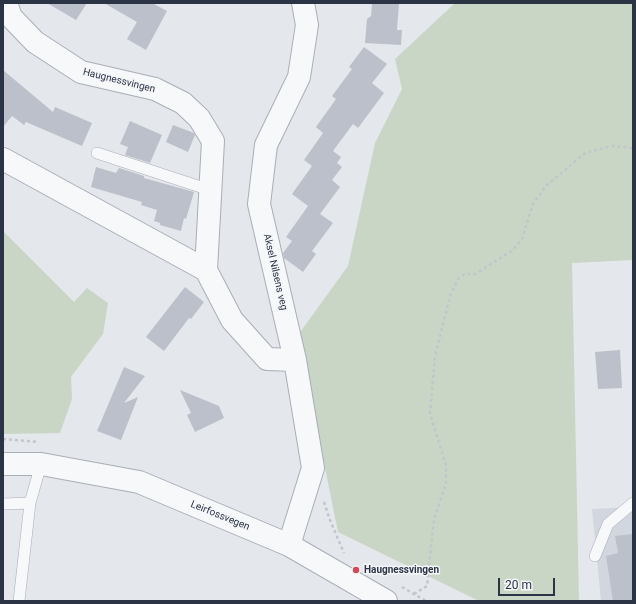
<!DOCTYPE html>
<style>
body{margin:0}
#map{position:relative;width:636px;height:604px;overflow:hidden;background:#e4e7ec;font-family:Roboto,sans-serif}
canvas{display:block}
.frame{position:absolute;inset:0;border:4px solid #2b3445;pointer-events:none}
.scale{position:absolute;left:498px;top:578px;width:57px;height:18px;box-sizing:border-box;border:2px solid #2b3445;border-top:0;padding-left:5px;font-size:12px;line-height:14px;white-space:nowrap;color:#2b3445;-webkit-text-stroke:3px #f4f6f9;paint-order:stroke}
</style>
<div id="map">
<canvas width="636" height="604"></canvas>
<div class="frame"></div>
<div class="scale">20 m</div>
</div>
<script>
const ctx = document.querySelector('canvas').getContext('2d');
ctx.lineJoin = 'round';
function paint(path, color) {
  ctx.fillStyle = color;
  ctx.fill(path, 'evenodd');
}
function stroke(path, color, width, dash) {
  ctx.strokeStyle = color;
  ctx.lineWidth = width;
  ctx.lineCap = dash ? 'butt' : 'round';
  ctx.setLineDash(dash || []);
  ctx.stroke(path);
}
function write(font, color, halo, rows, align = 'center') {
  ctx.font = font + ' Roboto,sans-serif';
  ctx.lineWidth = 3;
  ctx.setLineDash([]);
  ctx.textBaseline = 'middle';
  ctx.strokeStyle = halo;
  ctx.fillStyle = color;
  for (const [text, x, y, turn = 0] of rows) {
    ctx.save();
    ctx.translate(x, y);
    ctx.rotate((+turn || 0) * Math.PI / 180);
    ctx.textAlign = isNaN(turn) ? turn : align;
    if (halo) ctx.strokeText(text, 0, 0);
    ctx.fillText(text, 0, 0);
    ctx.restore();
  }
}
paint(new Path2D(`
 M633,507V601H601L592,509Z`), '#d2d6de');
paint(new Path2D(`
 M455,3H633V260L572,263L579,601H479L338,532L298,335L348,266L375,143L402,89L395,59Z
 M3,231L74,302L87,288L108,303L103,334L71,377L72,399L60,433L3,434Z`), '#c9d6c5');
paint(new Path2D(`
 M47,3H87L76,20Z
 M104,3H152L167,11L146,50L127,39L137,22Z
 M372,3H399L397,30H402L401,45L365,43L367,19L371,16Z
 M364,47L387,64L372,83L384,93L358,128L353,124L333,151L341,157L337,163L342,167L332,180L340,187L320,214L333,223L312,251L316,254L303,272L284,258L283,253L292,241L286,237L308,206L292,194L312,166L304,160L323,133L316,127L336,99L332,96L352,69L349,67Z
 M3,70L53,112L55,107L92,123L82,146L26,122L24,125L12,116L3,127Z
 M130,121L162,135L150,163L125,155L128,147L120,144Z
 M173,125L194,133L195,135L188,152L166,142Z
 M96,167L116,173L119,168L144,176V178L194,192L186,219L184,218L181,231L160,225V223L154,221L157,210L141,205L142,202L91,187Z
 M185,287L204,302L191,319L189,318L164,351L146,337Z
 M620,350L622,388L598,389L595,352Z
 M124,367L145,376L124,403L138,397L121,440L97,431Z
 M180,390L219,406L224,418L195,432L187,415L191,413Z
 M633,534V601H613L606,556L618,553L615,536Z`), '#bbc0ca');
const service = new Path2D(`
 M97,153L210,190
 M3,504L30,503
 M595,556L608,524L633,503
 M19,601L30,503L41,464`);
const minor = new Path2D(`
 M6,3L11,17L35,42L81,72L155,89L183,103L199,118L213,141L206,270
 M3,159L206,270L232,320L267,359L295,360
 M289,545L313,468L295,360L259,204L266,145L299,77L307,25L303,3`);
const tertiary = new Path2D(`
 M3,464H41L139,482L289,545L386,601`);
stroke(service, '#a9aeb7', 12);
stroke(minor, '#a9aeb7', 24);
stroke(tertiary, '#a9aeb7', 24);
stroke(new Path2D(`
 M3,439L38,442
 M324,502L330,520L344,553
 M402,587L426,601
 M414,594L427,586L434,519L446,484V465L430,414L435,356L450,296L458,279L465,274H475L513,250L522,239L533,204L546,186L585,153L612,146L633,148`), '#c2c5cb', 2.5, [3, 3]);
stroke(service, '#f7f8fa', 11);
stroke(minor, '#f7f8fa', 22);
stroke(tertiary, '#f7f8fa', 22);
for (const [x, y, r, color] of [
 [356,570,4,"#d1495b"]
]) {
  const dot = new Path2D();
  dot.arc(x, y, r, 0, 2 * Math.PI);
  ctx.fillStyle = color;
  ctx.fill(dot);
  stroke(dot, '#f4f6f9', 1.5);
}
write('10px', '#2b3445', '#f4f6f9', [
 ["Haugnessvingen",119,81,14],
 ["Aksel Nilsens veg",275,272,77],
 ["Leirfossvegen",220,516,22]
]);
write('bold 10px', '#2b3445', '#f4f6f9', [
 ["Haugnessvingen",364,570]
], 'left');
</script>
